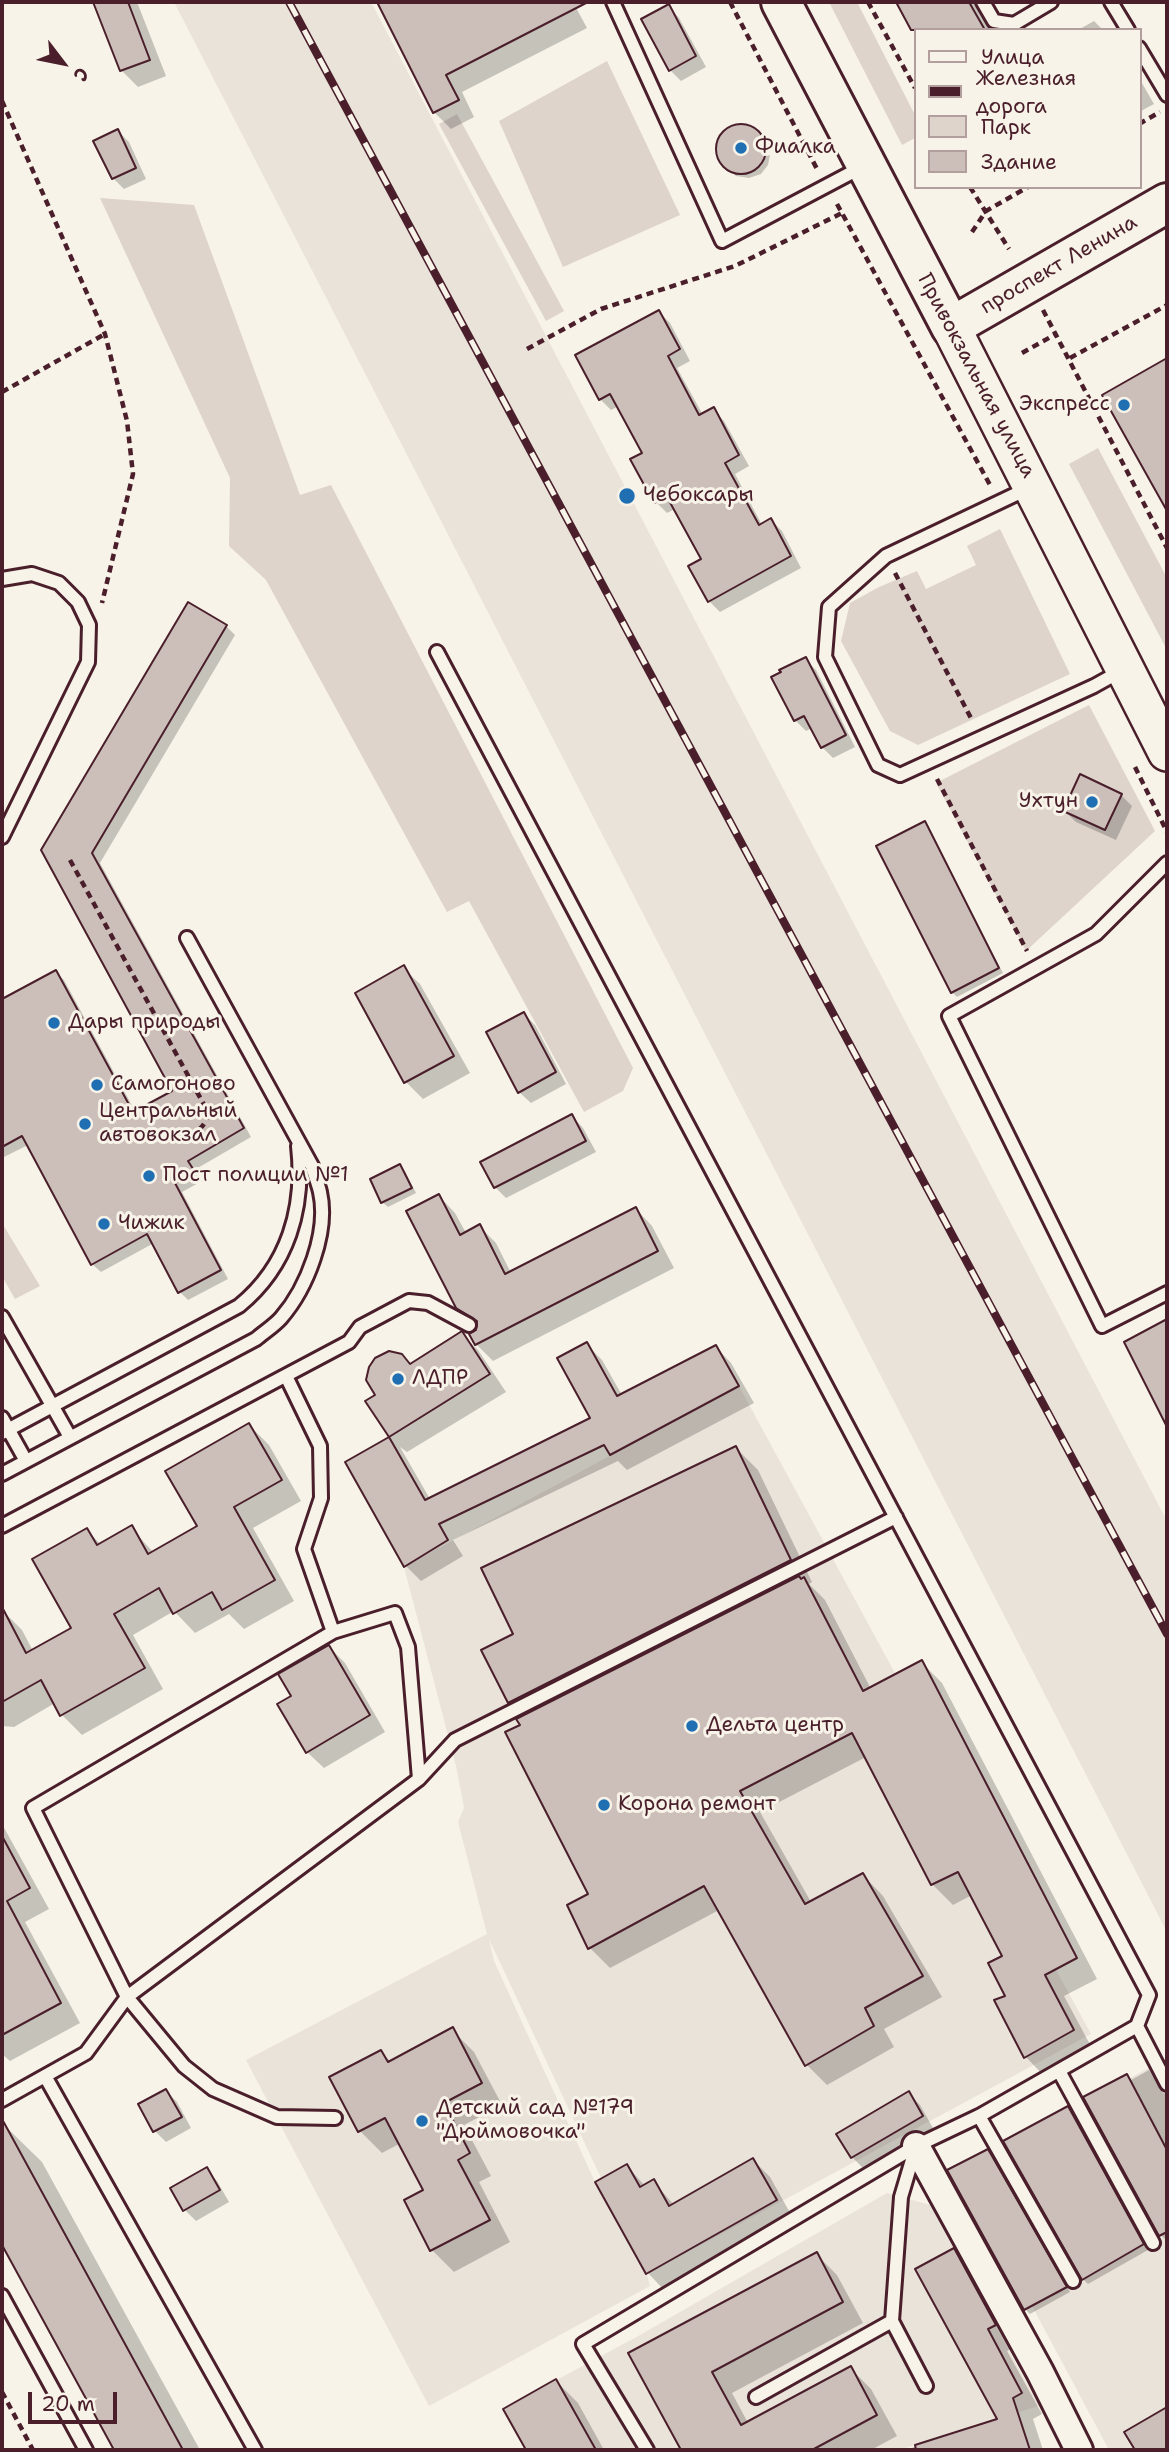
<!DOCTYPE html>
<meta charset="utf-8">
<style>
body{margin:0}
#map{position:relative;width:1169px;height:2452px;overflow:hidden;background:#f7f3e8;font-family:"Shantell Sans",sans-serif}
canvas{display:block}
.frame{position:absolute;inset:0;border:4px solid #4a1f2b;pointer-events:none}
.legend{position:absolute;left:914px;top:28px;width:228px;height:161px;box-sizing:border-box;background:#f7f3e8;border:2px solid #b29e9c;margin:0;padding:9px 12px;list-style:none;font-size:21px;color:#4a1f2b}
.legend li{display:flex;align-items:center;gap:14px;height:35px}
.legend b{width:35px;border:2px solid #b29e9c}
.north{position:absolute;left:28px;top:28px;width:70px;height:70px;-webkit-text-stroke:5px #f7f3e8;paint-order:stroke;rotate:122deg;font-size:19px;font-weight:700;line-height:28px;text-align:center;color:#4a1f2b}
.north::after{content:'';display:block;margin:auto;width:24px;height:32px;background:#4a1f2b;clip-path:polygon(50% 0,100% 100%,50% 72%,0 100%)}
.scale{position:absolute;left:28px;top:2392px;width:89px;height:32px;box-sizing:border-box;border:4px solid #4a1f2b;border-top:0;padding-left:9px;font-size:21px;line-height:24px;white-space:nowrap;color:#4a1f2b;-webkit-text-stroke:5px #f7f3e8;paint-order:stroke}
</style>
<div id="map">
<canvas width="1169" height="2452"></canvas>
<div class="frame"></div>
<ul class="legend">
<li><b style="height:9px;background:#f7f3e8"></b>Улица</li>
<li><b style="height:9px;background:#4a1f2b"></b>Железная дорога</li>
<li><b style="height:19px;background:#ded4cc"></b>Парк</li>
<li><b style="height:19px;background:#ccbfb9"></b>Здание</li>
</ul>
<div class="north">С</div>
<div class="scale">20 m</div>
</div>
<script>
const ctx = document.querySelector('canvas').getContext('2d');
ctx.lineJoin = 'round';
function paint(path, color) {
  ctx.fillStyle = color;
  ctx.fill(path, 'evenodd');
}
function stroke(path, color, width, dash) {
  ctx.strokeStyle = color;
  ctx.lineWidth = width;
  ctx.lineCap = dash ? 'butt' : 'round';
  ctx.setLineDash(dash || []);
  ctx.stroke(path);
}
function write(font, color, halo, rows, align = 'center') {
  ctx.font = font + ' "Shantell Sans",sans-serif';
  ctx.lineWidth = 6;
  ctx.setLineDash([]);
  ctx.textBaseline = 'middle';
  ctx.strokeStyle = halo;
  ctx.fillStyle = color;
  for (const [text, x, y, turn = 0] of rows) {
    ctx.save();
    ctx.translate(x, y);
    ctx.rotate((+turn || 0) * Math.PI / 180);
    ctx.textAlign = isNaN(turn) ? turn : align;
    if (halo) ctx.strokeText(text, 0, 0);
    ctx.fillText(text, 0, 0);
    ctx.restore();
  }
}
paint(new Path2D(`
 M174,2H371L1167,1521V1932Z
 M739,1386L1091,2034L647,2274L650,2286L429,2406L246,2060L487,1934L458,1822L464,1808L456,1766L404,1567ZM489,1939L640,2261L639,2262L595,2182L494,1961Z
 M1167,2058V2450H1109L960,2171Z
 M887,2193L930,2205L1039,2406L899,2450H526L503,2409L640,2335Z`), '#eae3da');
paint(new Path2D(`
 M829,2H857L915,115V138L902,145Z
 M607,61L680,215L563,267L499,121Z
 M457,114L564,311L546,321L439,124Z
 M100,198L194,205L300,495L331,485L633,1068L623,1091L584,1112L469,901L447,912L266,580L229,546L230,478Z
 M1098,448L1167,578V650L1069,464Z
 M1000,529L1070,674L918,745L890,731L841,641L850,603L879,587L917,571L926,589L976,565L967,546Z
 M1089,705L1155,831L1026,951L936,783Z
 M2,1223L40,1286L15,1299L2,1276Z`), '#ded4cc');
paint(new Path2D(`
 M95,2H137L166,76L138,87L122,71Z
 M379,2H573L587,28L462,92L474,117L451,129L434,112Z
 M898,2H981L996,30H915V33Z
 M668,6L679,18L706,67L681,81L670,70Z
 M1094,21L1103,30H1078Z
 M1139,78L1154,104L1139,112Z
 M740,125L752,128L760,136L767,156L770,155L768,165L761,174L749,178L736,176L727,167L721,162L717,149L720,137L729,129Z
 M118,131L129,142L146,179L124,189L113,178Z
 M659,312L670,323L690,361L677,368L703,415L713,410L724,421L749,466L735,474L762,525L771,520L782,531L801,568L720,612L709,601L703,560L675,509L667,513L656,502L633,460L644,453L619,406L611,410L600,399Z
 M1167,360V508L1105,396Z
 M189,604L226,626L235,635L100,863L251,1137L196,1169L202,1181L182,1192L228,1279L188,1300L180,1292L154,1243L101,1272L92,1264L28,1145L2,1158V1001L55,972L64,980L136,1113L174,1091L43,850Z
 M805,659L816,670L855,747L833,758L822,747L812,728L806,731L795,720Z
 M1121,795L1132,806L1116,840L1076,822L1065,811Z
 M924,824L929,829L1003,973L957,997L952,992Z
 M403,968L420,984L470,1073L423,1099L406,1082L357,994Z
 M524,1014L535,1025L566,1084L531,1103L519,1092Z
 M572,1116L583,1128L596,1152L506,1198L495,1187Z
 M400,1166L405,1171L416,1193L388,1207L382,1202Z
 M439,1196L455,1213L466,1233L479,1226L496,1243L511,1273L636,1209L652,1226L674,1268L493,1361L477,1345L471,1334L478,1331V1327L457,1307Z
 M1167,1321V1428L1158,1410L1160,1409L1126,1342Z
 M462,1334L478,1350L506,1392L407,1452L400,1447L430,1499L593,1418L586,1344L602,1360L622,1395L716,1347L731,1363L754,1403L627,1470L618,1461L453,1540L463,1556L421,1581L406,1566L347,1463L391,1437L368,1401L411,1365Z
 M249,1425L269,1445L301,1501L253,1528L294,1601L244,1629L229,1614L195,1633L174,1611L133,1635L163,1689L82,1735L62,1715L55,1703L14,1727L2,1726V1610L22,1630L33,1651L74,1628L87,1530L101,1545L131,1528L154,1553L199,1527Z
 M736,1448L758,1470L812,1582L809,1584L825,1600L871,1689L921,1662L942,1683L1097,1979L1064,1996L1094,2052L1046,2078L1026,2057L1008,1997L1004,1957L972,1895L953,1905L932,1884L866,1757L760,1812L811,1902L863,1875L883,1896L942,1997L884,2029L894,2047L827,2085L807,2065L719,1910L610,1968L589,1947L591,1895L522,1726L524,1717L510,1702L484,1651L515,1635Z
 M329,1647L345,1663L385,1732L324,1768L307,1752L293,1697Z
 M2,1824L49,1909L25,1922L80,2023L10,2061L2,2054Z
 M452,2030L474,2052L502,2105L464,2125L491,2176L479,2182L510,2242L454,2272L432,2250L426,2190L401,2143L382,2153L360,2131L332,2078L381,2052L391,2062Z
 M1149,2070L1163,2093L1167,2094L1166,2240L1161,2235L1086,2098L1127,2076L1131,2080Z
 M166,2091L177,2102L191,2128L166,2142L155,2131Z
 M909,2094L920,2105L933,2128L863,2168L852,2157Z
 M1068,2108L1073,2113L1148,2250L1088,2284L1083,2279Z
 M2,2123L42,2162L200,2450H116L2,2242Z
 M987,2151L993,2156L1070,2292L1030,2314L1025,2309Z
 M753,2160L770,2177L793,2218L664,2290L648,2273L597,2183L627,2166L645,2186L653,2181L674,2205Z
 M206,2170L217,2181L229,2202L196,2221L185,2210Z
 M954,2250L974,2271L1016,2346L1007,2351L1042,2414L1033,2419L1043,2450H905L999,2420Z
 M816,2254L837,2275L863,2323L732,2393L748,2423L850,2368L871,2389L897,2436L871,2450H682L631,2354Z
 M556,2381L578,2403L604,2450H528L505,2410Z`), '#0003');
const building = new Path2D(`
 M93,2H128L150,60L120,71Z
 M377,2H588L446,75L459,100L433,113Z
 M896,2H969L985,30H911Z
 M669,4L696,56L669,71L641,19Z
 M716 149a25 25 0 1 1 50 0a25 25 0 1 1-50 0Z
 M118,129L136,168L112,179L93,141Z
 M659,310L680,349L668,356L699,415L714,407L739,455L725,463L759,525L771,518L791,556L708,602L688,566L701,559L667,497L654,503L630,459L642,453L610,394L599,400L575,355Z
 M1167,358V511L1102,395Z
 M188,602L227,625L92,853L244,1128L188,1161L195,1172L175,1183L221,1270L178,1293L147,1234L91,1265L22,1136L2,1147V999L56,970L133,1112L172,1091L41,850Z
 M806,657L846,735L821,748L804,716L794,721L771,677L781,672L779,670Z
 M1080,774L1122,794L1105,830L1063,811Z
 M925,821L999,968L951,993L876,846Z
 M404,965L454,1056L404,1083L355,993Z
 M524,1012L556,1072L518,1093L486,1032Z
 M572,1114L586,1141L494,1188L480,1162Z
 M400,1164L412,1188L381,1203L370,1179Z
 M439,1194L460,1235L480,1224L505,1274L636,1207L658,1251L475,1345L469,1334L476,1330L477,1321L456,1308L406,1211Z
 M1167,1319V1427L1124,1342Z
 M462,1331L490,1374L389,1437L365,1401L375,1395L366,1380L369,1367L375,1358L389,1351L402,1354L410,1364Z
 M587,1342L617,1396L716,1345L739,1386L610,1455L604,1445L439,1524L448,1540L404,1567L345,1462L389,1437L425,1500L590,1418L557,1358Z
 M249,1423L282,1480L234,1507L275,1580L222,1610L212,1592L173,1614L159,1588L114,1614L145,1668L60,1716L41,1680L2,1702V1607L26,1653L71,1628L32,1559L87,1528L97,1545L132,1525L148,1554L197,1526L165,1471Z
 M736,1446L791,1560L508,1703L481,1650L513,1634L481,1568Z
 M799,1576L801,1579L804,1577L863,1691L922,1660L1077,1958L1045,1975L1074,2030L1024,2058L994,2000L1005,1996L988,1963L1002,1956L958,1872L931,1885L852,1733L740,1791L805,1904L863,1873L923,1976L865,2008L874,2026L805,2066L704,1886L588,1949L567,1905L588,1894L505,1732L520,1725L516,1719Z
 M329,1645L370,1715L306,1753L277,1704L291,1696L278,1674Z
 M2,1836L30,1888L7,1901L61,2003L2,2035Z
 M453,2027L482,2083L444,2103L470,2153L458,2160L490,2220L430,2251L404,2200L423,2190L385,2118L358,2132L329,2077L381,2050L388,2062Z
 M1127,2074L1167,2150V2232L1159,2236L1083,2097Z
 M166,2089L182,2117L153,2132L138,2104Z
 M909,2091L923,2116L851,2158L836,2134Z
 M1068,2106L1144,2244L1082,2280L1003,2141Z
 M2,2119L183,2450H114L2,2245Z
 M988,2149L1067,2287L1024,2310L947,2170Z
 M753,2158L777,2200L646,2274L595,2182L627,2164L640,2187L654,2179L669,2206Z
 M207,2167L220,2190L183,2211L170,2188Z
 M954,2248L996,2325L988,2329L1022,2393L1013,2398L1030,2450H916L915,2445L997,2419L915,2269Z
 M817,2252L843,2302L712,2372L741,2425L851,2366L877,2415L812,2450H681L628,2353Z
 M556,2379L596,2450H526L503,2409Z
 M1167,2407V2450H1135L1124,2432Z`);
paint(building, '#ccbfb9');
stroke(building, '#4a1f2b', 2);
const lane = new Path2D(`
 M613,2L722,241L864,166
 M983,2L994,21L1014,24L1051,2
 M1111,2L1128,30
 M1139,48L1167,95
 M1031,487L886,556L829,607L825,657L878,765L900,775L1094,686L1121,671
 M2,579L32,574L59,583L78,602L89,625L88,662L2,837
 M437,652L1149,1995L1137,2026L979,2116L916,2146L583,2344L647,2450
 M1167,863L1096,934L949,1016L1102,1326L1167,1293
 M2,1317L70,1437
 M286,1376L320,1446L321,1498L304,1549L333,1632
 M2,1418L26,1461
 M2,1433L239,1306C288,1266 305,1208 298,1146
 M2,1474L256,1339C264,1332 274,1326 281,1318C307,1288 329,1232 320,1192C318,1183 314,1174 312,1166L187,938
 M2,1526L349,1342L360,1327L409,1301L428,1303L469,1325
 M1137,2026L1167,2084
 M1059,2071L1153,2243
 M45,2076L255,2450
 M2,2100L86,2053L127,1997L419,1779L455,1740L896,1517
 M979,2116L1073,2281
 M335,2118L277,2117L213,2089L184,2066L127,1997L33,1808L333,1632L395,1613L408,1647L419,1779
 M915,2150L901,2197L892,2321L926,2386
 M2,2296L86,2450
 M756,2397L892,2321`);
const street = new Path2D(`
 M916,2146L1040,2372L1079,2450`);
const secondary = new Path2D(`
 M951,327L1167,752`);
const primary = new Path2D(`
 M781,2L951,327L1167,203`);
stroke(lane, '#4a1f2b', 18);
stroke(street, '#4a1f2b', 32);
stroke(secondary, '#4a1f2b', 42);
stroke(primary, '#4a1f2b', 44);
stroke(new Path2D(`
 M730,2L817,169
 M868,2L915,88
 M2,101L105,334L127,421L133,474L102,603
 M1139,124L1160,112
 M970,187L1009,249
 M837,204L990,485
 M972,232L986,211L1028,187
 M1043,310L1167,548
 M527,349L601,309L735,266L842,213
 M1022,353L1056,334
 M1070,358L1167,305
 M2,392L105,334
 M895,573L972,720
 M1135,767L1167,832
 M937,779L1027,951
 M70,860L208,1112C206,1130 193,1133 178,1141
 M2,2392L33,2450`), '#4a1f2b', 4.5, [7, 5]);
stroke(lane, '#f7f3e8', 12);
stroke(street, '#f7f3e8', 26);
stroke(secondary, '#f7f3e8', 37);
stroke(primary, '#f7f3e8', 38);
const rail = new Path2D(`
 M289,2L1167,1634`);
stroke(rail, '#4a1f2b', 8);
stroke(rail, '#f7f3e8', 5, [16]);
for (const [x, y, r, color] of [
 [741,148,7,"#1f6fb2"],
 [1124,405,7,"#1f6fb2"],
 [627,496,9,"#1f6fb2"],
 [1092,802,7,"#1f6fb2"],
 [54,1023,7,"#1f6fb2"],
 [97,1085,7,"#1f6fb2"],
 [85,1124,7,"#1f6fb2"],
 [149,1176,7,"#1f6fb2"],
 [104,1224,7,"#1f6fb2"],
 [398,1379,7,"#1f6fb2"],
 [692,1726,7,"#1f6fb2"],
 [604,1805,7,"#1f6fb2"],
 [422,2121,7,"#1f6fb2"]
]) {
  const dot = new Path2D();
  dot.arc(x, y, r, 0, 2 * Math.PI);
  ctx.fillStyle = color;
  ctx.fill(dot);
  stroke(dot, '#f7f3e8', 2.5);
}
write('21px', '#4a1f2b', '#f7f3e8', [
 ["Фиалка",755,148],
 ["Экспресс",1110,405,"right"],
 ["Чебоксары",643,496],
 ["Ухтун",1078,802,"right"],
 ["Дары природы",68,1023],
 ["Самогоново",111,1085],
 ["Центральный",99,1112],
 ["автовокзал",99,1136],
 ["Пост полиции №1",163,1176],
 ["Чижик",118,1224],
 ["ЛДПР",412,1379],
 ["Дельта центр",706,1726],
 ["Корона ремонт",618,1805],
 ["Детский сад №179",436,2109],
 ["\"Дюймовочка\"",436,2133]
], 'left');
write('21px', '#4a1f2b', '#f7f3e8', [
 ["проспект Ленина",1059,265,-30],
 ["Привокзальная улица",976,376,62]
]);
</script>
